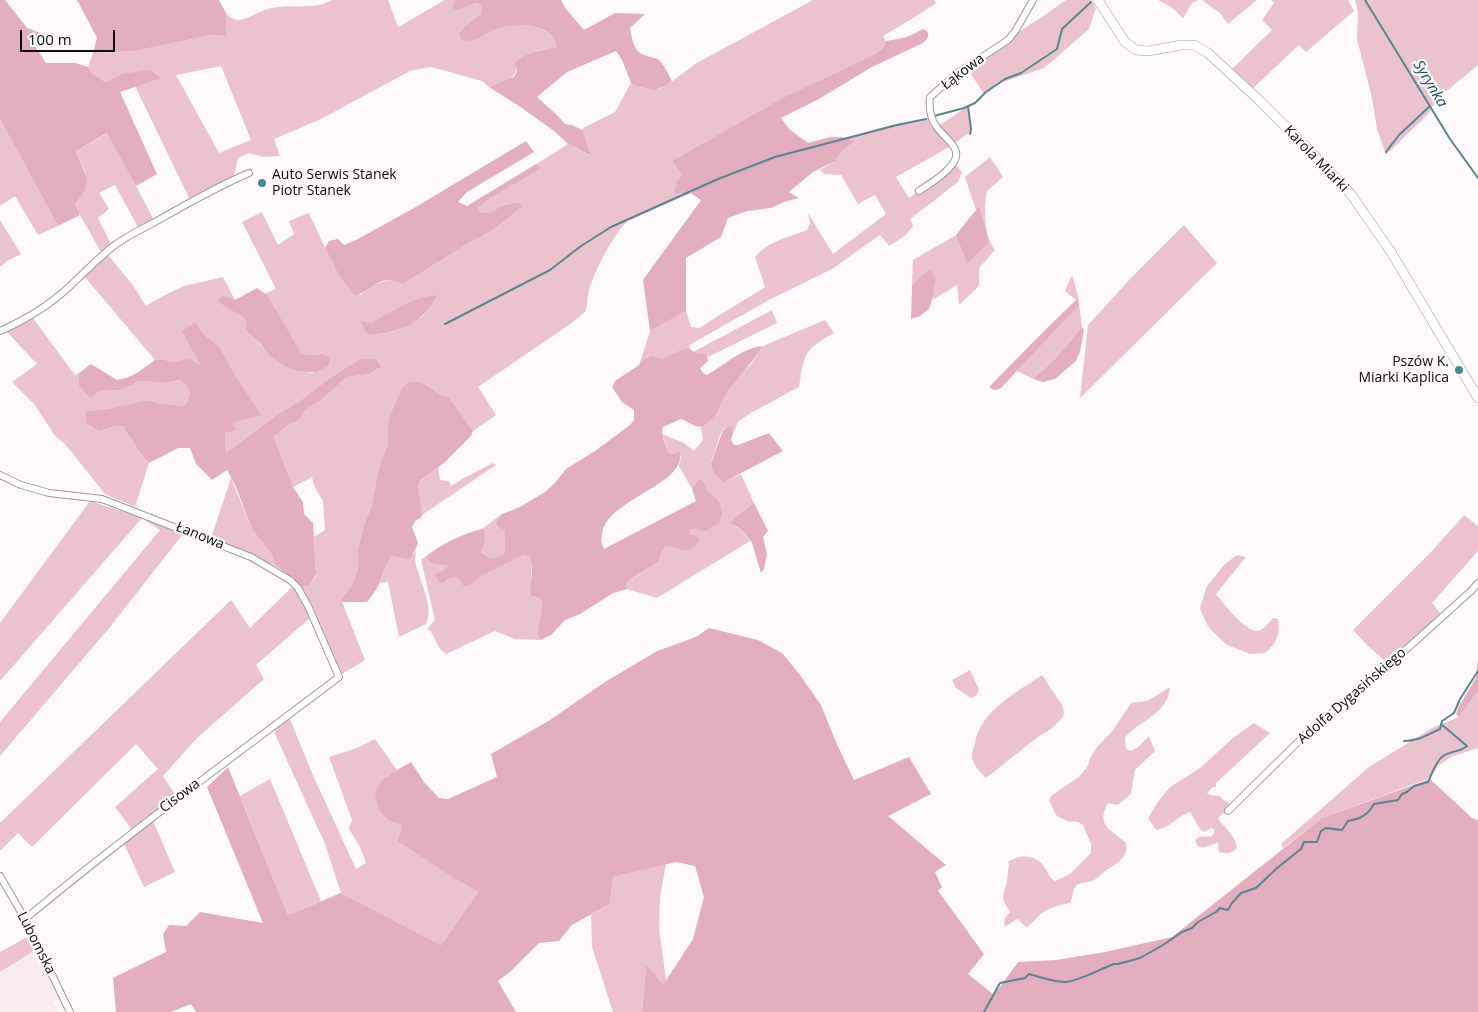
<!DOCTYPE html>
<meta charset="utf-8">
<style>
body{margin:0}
#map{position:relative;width:1478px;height:1012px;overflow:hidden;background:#fef9fb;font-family:"Open Sans",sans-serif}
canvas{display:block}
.scale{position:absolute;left:20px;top:30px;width:95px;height:22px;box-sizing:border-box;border:2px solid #0e0d0e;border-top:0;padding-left:6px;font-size:15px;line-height:18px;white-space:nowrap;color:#0e0d0e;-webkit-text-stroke:4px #fef9fb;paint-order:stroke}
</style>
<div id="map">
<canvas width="1478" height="1012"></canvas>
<div class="scale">100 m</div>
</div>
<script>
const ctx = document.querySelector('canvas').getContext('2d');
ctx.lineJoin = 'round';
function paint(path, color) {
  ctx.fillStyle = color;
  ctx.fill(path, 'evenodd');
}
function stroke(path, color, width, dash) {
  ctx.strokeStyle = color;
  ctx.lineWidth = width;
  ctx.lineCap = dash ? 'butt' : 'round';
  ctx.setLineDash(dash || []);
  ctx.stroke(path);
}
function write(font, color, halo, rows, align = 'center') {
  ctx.font = font + ' "Open Sans",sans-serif';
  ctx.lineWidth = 4.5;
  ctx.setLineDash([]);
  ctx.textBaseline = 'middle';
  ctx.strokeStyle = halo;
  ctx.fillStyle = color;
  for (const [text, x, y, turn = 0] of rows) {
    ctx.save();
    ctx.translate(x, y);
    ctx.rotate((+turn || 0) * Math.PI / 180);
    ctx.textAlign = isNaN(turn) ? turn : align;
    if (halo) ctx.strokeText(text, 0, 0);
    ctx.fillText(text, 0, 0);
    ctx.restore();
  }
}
paint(new Path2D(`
 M32,952L42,970L46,968L61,998L53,1002L59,1012H0V972Z`), '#f8ebef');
paint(new Path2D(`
 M332,0H388L398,27L445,0H455L453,3V8L460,9L476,3L482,5C483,12 481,15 476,19L478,38C483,36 487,32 492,30C513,21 550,22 558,47L537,51L519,59C515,82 510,79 489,87L482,81L431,67L410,71L321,119L274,139L280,156L263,157L249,153L238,158L234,176L189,198L135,86L160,77L121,74L105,82L92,73L88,67L93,53L135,51L211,35L226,36V13C230,17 233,20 239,20C246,20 260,11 268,9C288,3 314,11 332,0ZM221,66L251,140L219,153L176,75Z
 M813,0H934L936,3L920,14L883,36L886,41L883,48L873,55L782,98L672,161L682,175L677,181L678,194L689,192L691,193L628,221C614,232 591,277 588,295C587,300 587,306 586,311L569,325L478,387L496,415L473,431L449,397L441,395L425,384L418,382L388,426V444L379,467L371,508L365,522L358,548V567L356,574L352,586L341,599L365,660L342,674L301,587L309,586L316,575L314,537L325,530L323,501L314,486L312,477L293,487L274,437L285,427L299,420L305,410L319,402L347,377L369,374L380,368L378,359H360L330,378L297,403L275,416L226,453L225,433L233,423L260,415L235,375L219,346L203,334L196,322L202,367L189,360L172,362L162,359L155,360L84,276L108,255L132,284L146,306L163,296L184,286L223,277L235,300L222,305C229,308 238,310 243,316C248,322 251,330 255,337C266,356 291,372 313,373L322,354L311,355L301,353L264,294L276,289L242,222L262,212L278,245L294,234L289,221L309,213L332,263L349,289L361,295L373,285L388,280L403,284L464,246L493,230L523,206L519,202L504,205L488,213L480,212L476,208L490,198L539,169L536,164L568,144L590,156L582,130L585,127L615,112L631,83L636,86L649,89H659L666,86L695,64ZM425,314C403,329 397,333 370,335L361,322L371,323L385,316Z
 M1066,0H1091L1096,8L1089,29L1044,68L1000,83L984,94L967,68L995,51L1020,31L1045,15Z
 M1158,0H1199L1192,3L1183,18L1171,7Z
 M1202,0H1257L1228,24L1220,13Z
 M1271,0H1348L1354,11L1306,52L1299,45L1252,89L1232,69L1272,30L1262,20L1274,3Z
 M1355,0H1478V65L1437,99L1428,114L1386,155L1377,129L1372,98L1357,39L1358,12Z
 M968,106L970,132L951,146L896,177L909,198L956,165L962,172L958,182L910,219L913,226L906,235L889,246L880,235L832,269L769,300L691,344L689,348L680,350L662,359L639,365L650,331L686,311L691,327L699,328L765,287L755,257C768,241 789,237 807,230L810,224L808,213L833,254L886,214L875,195L858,204L841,175L824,174L820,170L835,161L841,152L855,141L847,138L891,125L928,118L940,125Z
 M0,119L58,226L38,235L15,196L0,206Z
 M108,133L154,220L139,229L115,185L99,193L109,209L98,218L111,244L101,252L80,215L75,204C92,178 87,177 76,151Z
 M990,157L1003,177L987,191C984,210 983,234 995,250L979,268V286L959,305L957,285L932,300L936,280L921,276L912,285L913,260L956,235L967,264L979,206L976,210L965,177Z
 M0,220L21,254L7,261L0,267Z
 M1184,225L1217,263L1080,398L1088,325L1131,278Z
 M1072,275L1078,296L1082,327L1056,358L1033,379L1017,371L1078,305L1076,300L1065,291Z
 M772,310L777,323L708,357L707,354L698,355L693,352Z
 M33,318L75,375L79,373V386L99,391L121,390L140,381L165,383L181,380C192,388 192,396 184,406L157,403L148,400L107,409L86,411L100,431L112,427L123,426L138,450L149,463L135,507L105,494L65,444L55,436L34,404L12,382L37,364L7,332Z
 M825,320L834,333C826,338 814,344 808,352C802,361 801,376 799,387L749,414L738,422L733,433L731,427C728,427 726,427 723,429C719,435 714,455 711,462L724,482L741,474L754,503L739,514L734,526L744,532L750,541L657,598L627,589L626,584C632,578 651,566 659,562C662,548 667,542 681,549L689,534V530C700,527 700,534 713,527L716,498L709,493L698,480L692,489L679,466L681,457L678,451L672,454L669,453L662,434L684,443L694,451L703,440L701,427L719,411L721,403L723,398L740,376L752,363L763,346Z
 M493,463L496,465L422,515C416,485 413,485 438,467L440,480L449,481L451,486L464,478Z
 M231,478L252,529L272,555L276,566L211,538Z
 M90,501L142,518L183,534L110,627L0,756V722L160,530L142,518L0,681V623Z
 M502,514C497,521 495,527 505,529V552C497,560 489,559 481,552L485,531L482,529Z
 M1464,515L1478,526V551L1432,603L1444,618L1391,666L1368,646L1353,630L1433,550Z
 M416,548C416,552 415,556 415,560C418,579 435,606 426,624L399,637L388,582L380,583L387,562L392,556L406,559L414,554Z
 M523,555L531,557L532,561L531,581L533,597L541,599L542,605L537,634L541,640L515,639L495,631L446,654L440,649L430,630L427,629L435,620L421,560L425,557L429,561L450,565L443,571L446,581L448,579L457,577L463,586H469L480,576Z
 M1237,555L1246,557L1216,594C1224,604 1245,632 1258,631C1264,630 1269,622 1273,618L1278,619C1281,634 1276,644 1265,653L1250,654L1227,645L1209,628L1202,614L1200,608L1207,586L1225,564Z
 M291,588L295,590L310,618L256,665L264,679L197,738L163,776L176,796L153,821L175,872L144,887L124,844L135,834L115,807L158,769L136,744L32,847L18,833L0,851V823L231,600L250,628Z
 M970,670L979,689L977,695L971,698L956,688L952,680Z
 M1042,675L1062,705L1064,711L1063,717L1051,729L1039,736L986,778C980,772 972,764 972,755C972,751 974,747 975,743C981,710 1016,693 1042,675Z
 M1170,687C1169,691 1169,696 1167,699C1159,717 1136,723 1125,738L1126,748L1130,751L1138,747L1149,736L1155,751L1135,770L1131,794L1118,805L1108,803C1095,826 1112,830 1126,843C1129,859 1115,864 1104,872C1100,875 1097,879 1092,881C1087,883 1081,882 1077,885C1072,889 1073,898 1070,903C1060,905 1050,907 1042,913C1036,917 1033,924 1026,927L1018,919C1012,921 1010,925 1004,926L1005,918L1010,912C1000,896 1003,898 1007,881C1008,875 1008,870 1009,864L1008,862C1020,854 1036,854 1045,868C1048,873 1049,877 1055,881L1062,878L1071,873L1091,853V844L1083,825L1078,822L1067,821L1059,817L1056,815L1049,800L1052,795L1079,777L1088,766L1090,758L1098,746L1113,730L1131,703L1147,701Z
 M1478,691V748L1453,756L1439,765L1430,778L1322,818L1283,848L1281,844L1369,767L1434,727L1459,717Z
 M289,717L312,773L356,869L366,863L360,847L349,829L352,820L329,757L357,748L375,739L397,770L386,777L402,825L457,880L478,892L441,945L341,893L325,844L275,734L276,727Z
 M1254,723L1270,733L1216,783V787H1213L1207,793L1210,795L1220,796L1223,800L1228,802L1230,807L1218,818C1224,828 1236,835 1237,848C1231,854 1226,854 1219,852L1218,843C1209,844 1199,854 1195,840C1200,834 1205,838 1212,836L1214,833V829L1211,828L1204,832L1200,829L1190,812C1178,816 1168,829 1156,830L1148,818L1157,803L1170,787L1200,768L1234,737Z
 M270,779L321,901L288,915L240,796Z
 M666,864L660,897L659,927L666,980L663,985L651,969L646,967L642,1012H613L592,947L591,915L610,904L613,877Z
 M29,936L33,945L32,952L0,972V952Z`), '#eac3cf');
paint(new Path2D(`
 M0,0H5L27,28L41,33L42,36L35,46L46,63H76L88,67L92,73L105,82L121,74L150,70L161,78L120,92L157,174L136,186L107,133L76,151L87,178L85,190L75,204L80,215L58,226L0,119Z
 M77,0H219L226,13V36L211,35L135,51L93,53L97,38Z
 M455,0H561L566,9L584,30L615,13L645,14L630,28C632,38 633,51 644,55C649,57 655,57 659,60C665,66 668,74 672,81L666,86L654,90L636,86L631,83L622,60L616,51L567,72L537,97L558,116L565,124L572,125L582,130L591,156L568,144L554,131L519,106L489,87L514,77L517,71L515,63C525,52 543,50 557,47C552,23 519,23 499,28C486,31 477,44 462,40L459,34L465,27L481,14L482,5L476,3L460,9H453V3Z
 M923,29L927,31C930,37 927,39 923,43L872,67L819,99L781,118L790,130L808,143C827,138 835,133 855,141L841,152L835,161L813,172L789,192L799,198L784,202L771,208L747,211L728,218L721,237L686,258V311L650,331L643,280L701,200L689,192L678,194L674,192L677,181L682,175L672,161L782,98L873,55L883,48L886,41C904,38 907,38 923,29Z
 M526,141L534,152L467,192L458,202L467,206L536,164L540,169L490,198L477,208L480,212L488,213L504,205L519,202L523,206L493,230L464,246L403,284C398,283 392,280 387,280C374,281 367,294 355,295C342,282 333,265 325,248L329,241L338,239L344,245L356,240L414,208Z
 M979,206L989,242L967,264L956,235Z
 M931,270L936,280L932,300L929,309L920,316L911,319L912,285L921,276Z
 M257,288L267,295L301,353L311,355L322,354L330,358L329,365C311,379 288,370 272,357C266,352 262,345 256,339C252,335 249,334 245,328L247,322C238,309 225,311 218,300L223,296L235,300Z
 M437,295C423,323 400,333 370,335L366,332L360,321L371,323L405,304L420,298Z
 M1076,300L1079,305L1000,389L994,390L989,387L1041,334Z
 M196,322L203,334L219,346L235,375L261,415L233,423L236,430L225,433L226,453L275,416L297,403L330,378L360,359H377L381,367L369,374L347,377L319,402L305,410L299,420L285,427L274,437L293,487L303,502L304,514L313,523L316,574L309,586L301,587L285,572L276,566L272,555L252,529L236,487L227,470L212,480L196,464L190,448H178L149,463L138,450L123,426L112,427L100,431L86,423V411L107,409L148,400L157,403L184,406C192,396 192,388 180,380L165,383L140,381L121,390L99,391L90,398L79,386V373L91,364L117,380L126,378L137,373L155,360L162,359L172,362L189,359L201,366L182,331Z
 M1082,327L1084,330L1080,352L1076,361L1055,379L1043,382L1033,379L1056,358Z
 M763,346C751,365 735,380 723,399C720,403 721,406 719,410C718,413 706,425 703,426C695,429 688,421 681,419L663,427C660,436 666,444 669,453L672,454L679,451C691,483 606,499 602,534C601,540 601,543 604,549L696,501L692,489L698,480H702L709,493L716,498L720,504L722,514L719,523L706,531H702L694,529L689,530V534L696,536L700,540C697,543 695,547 691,549C677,555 665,532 659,562C651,566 631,578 626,584L627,589L613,593L580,614L565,620L551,635L541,640L537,634L542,605L541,599L531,596C529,583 535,569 530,557L523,555L481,576L469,586H463L457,577L448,579L442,583L439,582L435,574L443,571L449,565C439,564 433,566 425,557C442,544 461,534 482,529L485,531L484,544L481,552C489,559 497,560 505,552V530L500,528L497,525V521L502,514L520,507L545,492L554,484L566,469L595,451L630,425L634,420V410L622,402L612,387L615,381L639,365L643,360L651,356L662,359L680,350L689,348C695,354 699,354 707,354L708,361L700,368L703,373L707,375C724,365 744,347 763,346Z
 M409,382H418L425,384L441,395L449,397L473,431L471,436L445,462L421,480L418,486L422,515L421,518L416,520L412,527L418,543L411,558L406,559L392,556C385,564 384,572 380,582C377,589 372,596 367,602H342L341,599L352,586L356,574L358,567V548L365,522L371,508L379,467L388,444V426L390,416L400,393L404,386Z
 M727,427H732L733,433L731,440L734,445H738L769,433L783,451L724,482L714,473L711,463L723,430Z
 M754,503L768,531L763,537L767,554L764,569L761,573L752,543L744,532L731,523L739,514Z
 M709,628L758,640L782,653L800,675L821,705L836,742L854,780L909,757L931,794L888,816L946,865L935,872L942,887L938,891L984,954L968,974L994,995L1018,962L1056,960L1105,952L1172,937L1322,818L1430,779L1472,818L1478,820V1012H642L646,966L651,969L663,985L693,939L704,897L695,866L676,862L613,877L610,904L572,925L559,941L539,943L511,971L498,981L516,1012H196L191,1004L171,1012H116L113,978L166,952L163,934L169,925L186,926L200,912L263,923L207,787L228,767L288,915L341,893L441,945L478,892L457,880L398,841L402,825C389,821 381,817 377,803C369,782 396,771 411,762L424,782L439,798L448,799L497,777L491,754L550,720L605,682L657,651L696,637Z
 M1478,659V691L1459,717L1456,714L1459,706L1476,678Z`), '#e3aebf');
stroke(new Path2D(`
 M1365,0L1450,139L1478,178
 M968,106L971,129L970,134
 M934,116L964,108L975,103L986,92L1005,79L1021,73L1057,49L1062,29L1091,2
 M1386,152L1399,135L1430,106
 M445,324L550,270L581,246L611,227L718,179L775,157L897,125L926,119
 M1404,741C1419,741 1426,735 1440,729L1442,721L1454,713L1460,699L1478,671
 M984,1012L1000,983L1025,978L1029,974C1039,977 1054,982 1065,982C1079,981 1100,969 1114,964H1118L1140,958L1163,945L1182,932L1192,928L1198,922L1216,912L1220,908L1228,910L1232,903L1241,893L1256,888L1276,869L1301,849L1304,842H1317L1321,831L1326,828L1342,830L1348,821C1360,819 1368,815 1374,804L1398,800L1402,794L1407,792L1414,786L1428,782C1432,774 1435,762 1443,756C1450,751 1460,752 1467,746L1441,724`), '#5d8591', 2);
const street = new Path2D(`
 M919,191C929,184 942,177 950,167C967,149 945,140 936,126C930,118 929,107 930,97L959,72L1008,40L1016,30L1033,0
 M0,331C25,320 50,305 70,286C85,272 99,257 115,245C127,236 142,229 155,222C185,205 216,187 249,173
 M0,475L21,485L49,493L102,499L251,557L290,580L298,588L308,606L339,677C233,757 126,835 25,919
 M1228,811L1304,736L1410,646L1471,591L1478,583
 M0,876L25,919L70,1012`);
const secondary = new Path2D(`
 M1098,0L1125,42L1136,50L1148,51L1182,45H1194L1208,53L1259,100L1313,154L1350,193L1391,252L1478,398`);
stroke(street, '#9d999a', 8);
stroke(secondary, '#9d999a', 10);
stroke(street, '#fff', 6);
stroke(secondary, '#fff', 9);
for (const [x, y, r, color] of [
 [262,183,5,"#468999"],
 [1459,370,5,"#468999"]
]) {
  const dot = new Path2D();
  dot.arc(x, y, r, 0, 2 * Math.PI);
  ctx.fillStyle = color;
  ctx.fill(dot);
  stroke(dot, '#fef9fb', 2);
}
write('14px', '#0e0d0e', '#fef9fb', [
 ["Łąkowa",963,72,-37],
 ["Karola Miarki",1316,159,46],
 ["Łanowa",200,536,22],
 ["Adolfa Dygasińskiego",1352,696,-41],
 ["Cisowa",180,796,-37],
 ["Lubomska",36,943,63]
]);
write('14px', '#0e0d0e', '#fef9fb', [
 ["Auto Serwis Stanek",272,175],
 ["Piotr Stanek",272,191],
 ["Pszów K.",1449,362,"right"],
 ["Miarki Kaplica",1449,378,"right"]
], 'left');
write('italic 15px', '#1d4f5c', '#fef9fb', [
 ["Syrynka",1430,84,59]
]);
</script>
